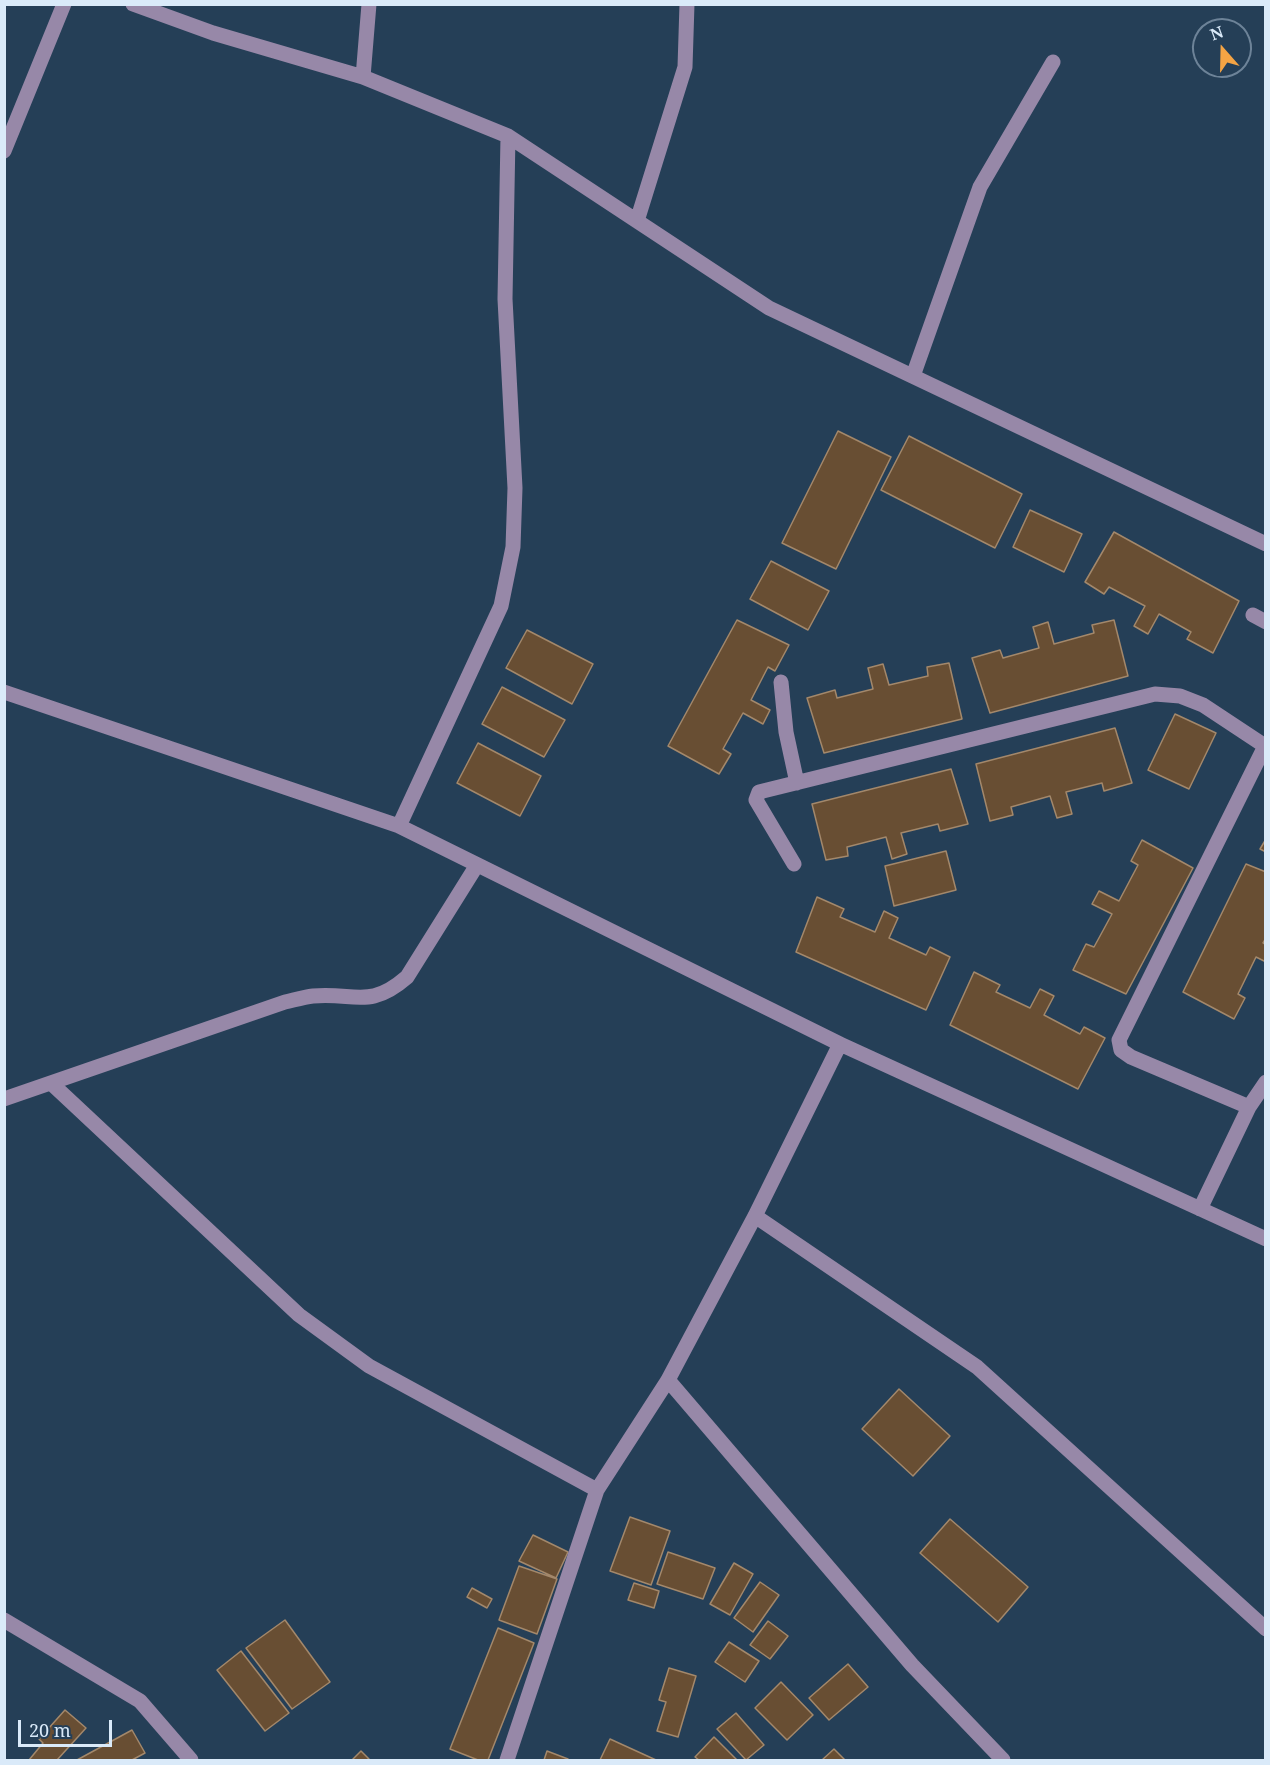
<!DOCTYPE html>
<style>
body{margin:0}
#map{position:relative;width:1270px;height:1765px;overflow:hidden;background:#253f57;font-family:"Noto Serif",serif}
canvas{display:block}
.frame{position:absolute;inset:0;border:6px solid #daeaf9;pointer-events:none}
.north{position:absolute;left:1192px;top:18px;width:60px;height:60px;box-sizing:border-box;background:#253f57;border:2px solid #6d8398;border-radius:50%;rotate:340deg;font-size:16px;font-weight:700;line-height:24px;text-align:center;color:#daeaf9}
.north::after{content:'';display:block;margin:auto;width:21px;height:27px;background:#f4a444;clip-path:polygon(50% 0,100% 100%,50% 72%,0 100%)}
.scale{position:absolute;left:18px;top:1720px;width:94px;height:27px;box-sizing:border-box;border:3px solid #daeaf9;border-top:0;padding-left:8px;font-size:18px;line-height:21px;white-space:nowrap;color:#daeaf9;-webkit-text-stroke:4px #253f57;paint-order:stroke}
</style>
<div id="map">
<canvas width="1270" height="1765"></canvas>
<div class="frame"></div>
<div class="north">N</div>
<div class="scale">20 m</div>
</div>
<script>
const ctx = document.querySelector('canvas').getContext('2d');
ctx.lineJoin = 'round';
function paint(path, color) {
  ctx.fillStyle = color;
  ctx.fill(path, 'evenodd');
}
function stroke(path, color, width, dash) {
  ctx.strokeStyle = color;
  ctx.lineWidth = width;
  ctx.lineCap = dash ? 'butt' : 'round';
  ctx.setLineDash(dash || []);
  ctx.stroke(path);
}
const building = new Path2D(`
 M838,431L891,457L836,569L782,543Z
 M909,436L1022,494L995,548L881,490Z
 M1030,510L1082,534L1064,572L1013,547Z
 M1114,532L1239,601L1213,653L1187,639L1191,632L1159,614L1148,634L1134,626L1145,606L1109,587L1104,594L1085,582Z
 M771,561L829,591L808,630L750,599Z
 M737,620L789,645L775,671L768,667L751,700L770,710L763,724L743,713L723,749L731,754L719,774L668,746Z
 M1114,620L1128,676L990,713L972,658L1000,650L1003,658L1039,648L1033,627L1048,622L1054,644L1094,633L1092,625Z
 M527,630L593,664L572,704L506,668Z
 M949,663L962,719L824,753L807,698L835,690L837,698L873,689L868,668L883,664L889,685L928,676L927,667Z
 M502,687L565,720L544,757L482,724Z
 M1175,714L1216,733L1189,789L1148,770Z
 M1115,728L1132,783L1104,791L1102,783L1066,792L1072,814L1057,818L1050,796L1011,807L1013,815L990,821L976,764Z
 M478,743L541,776L520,816L457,783Z
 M951,769L968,824L940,831L938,824L901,833L907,854L892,859L886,837L847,847L848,856L826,860L812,804Z
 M1266,839V852L1260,849Z
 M1142,840L1193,868L1126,994L1073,970L1086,944L1094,947L1112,914L1092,904L1099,891L1119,901L1138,865L1131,861Z
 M946,851L956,890L894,906L885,866Z
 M1246,864L1266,872V938L1263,943L1266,945V962L1256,957L1238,994L1245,998L1234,1019L1183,992Z
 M817,897L844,909L840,917L875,932L884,911L898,918L889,938L926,955L930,947L950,957L926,1010L796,952Z
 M974,972L1000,985L996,992L1030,1008L1040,989L1054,996L1044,1015L1080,1034L1084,1027L1105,1038L1078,1089L950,1025Z
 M899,1389L950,1436L913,1476L862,1429Z
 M630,1517L670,1531L651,1585L610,1571Z
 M950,1519L1028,1587L998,1622L920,1553Z
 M533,1535L568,1552L556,1578L519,1561Z
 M668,1552L715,1568L703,1599L657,1584Z
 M734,1563L753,1574L730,1615L710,1604Z
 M519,1566L557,1579L537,1634L499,1620Z
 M760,1582L779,1595L753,1632L734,1618Z
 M634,1583L659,1591L654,1608L628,1600Z
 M472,1588L492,1599L487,1608L467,1597Z
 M285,1620L330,1682L292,1709L246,1648Z
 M768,1621L788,1636L770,1659L750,1645Z
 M498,1628L534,1643L488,1760H478L450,1749Z
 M729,1642L759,1661L745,1682L715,1662Z
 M241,1651L289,1713L265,1731L217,1670Z
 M848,1664L868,1687L829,1720L809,1698Z
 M669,1668L696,1676L678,1737L657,1731L666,1702L659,1700Z
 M781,1682L813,1715L787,1740L755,1708Z
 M65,1710L86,1728L57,1760H29L43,1743L39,1739Z
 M736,1713L764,1745L746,1760L717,1729Z
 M132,1730L145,1753L132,1760H77Z
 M714,1737L737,1760H699L695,1757Z
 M610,1739L656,1760H600Z
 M834,1749L845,1760H822Z
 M361,1751L369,1759L367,1760H352Z
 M547,1751L568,1759V1760H544Z`);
paint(building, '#684e33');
stroke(building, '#a3886b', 1.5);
stroke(new Path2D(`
 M133,4L213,33L363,77L508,136L769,308L1266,544
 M363,77L369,4
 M4,151L64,4
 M637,221L685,67L687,4
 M913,376L980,187L1053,62
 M1253,615L1266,622
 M781,682L786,732L797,783
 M4,692L399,826L840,1044L1266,1239
 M399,826L501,606L513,547L515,488L505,299L508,136
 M794,864L756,800L759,792L1155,694L1180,696L1203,705L1265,746
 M51,1083L299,1315L369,1366L597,1490
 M4,1099L285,1002C294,1000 304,997 313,996C355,992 369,1010 407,977L477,865
 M1249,1107L1131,1057L1121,1050L1119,1040L1266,744
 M1200,1209L1249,1107L1266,1082
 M755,1216L977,1367L1266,1629
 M668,1380L912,1665L1003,1760
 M4,1620L140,1701L191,1760
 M507,1760L597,1490L668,1380L755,1216L840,1044`), '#9788a8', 15);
</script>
